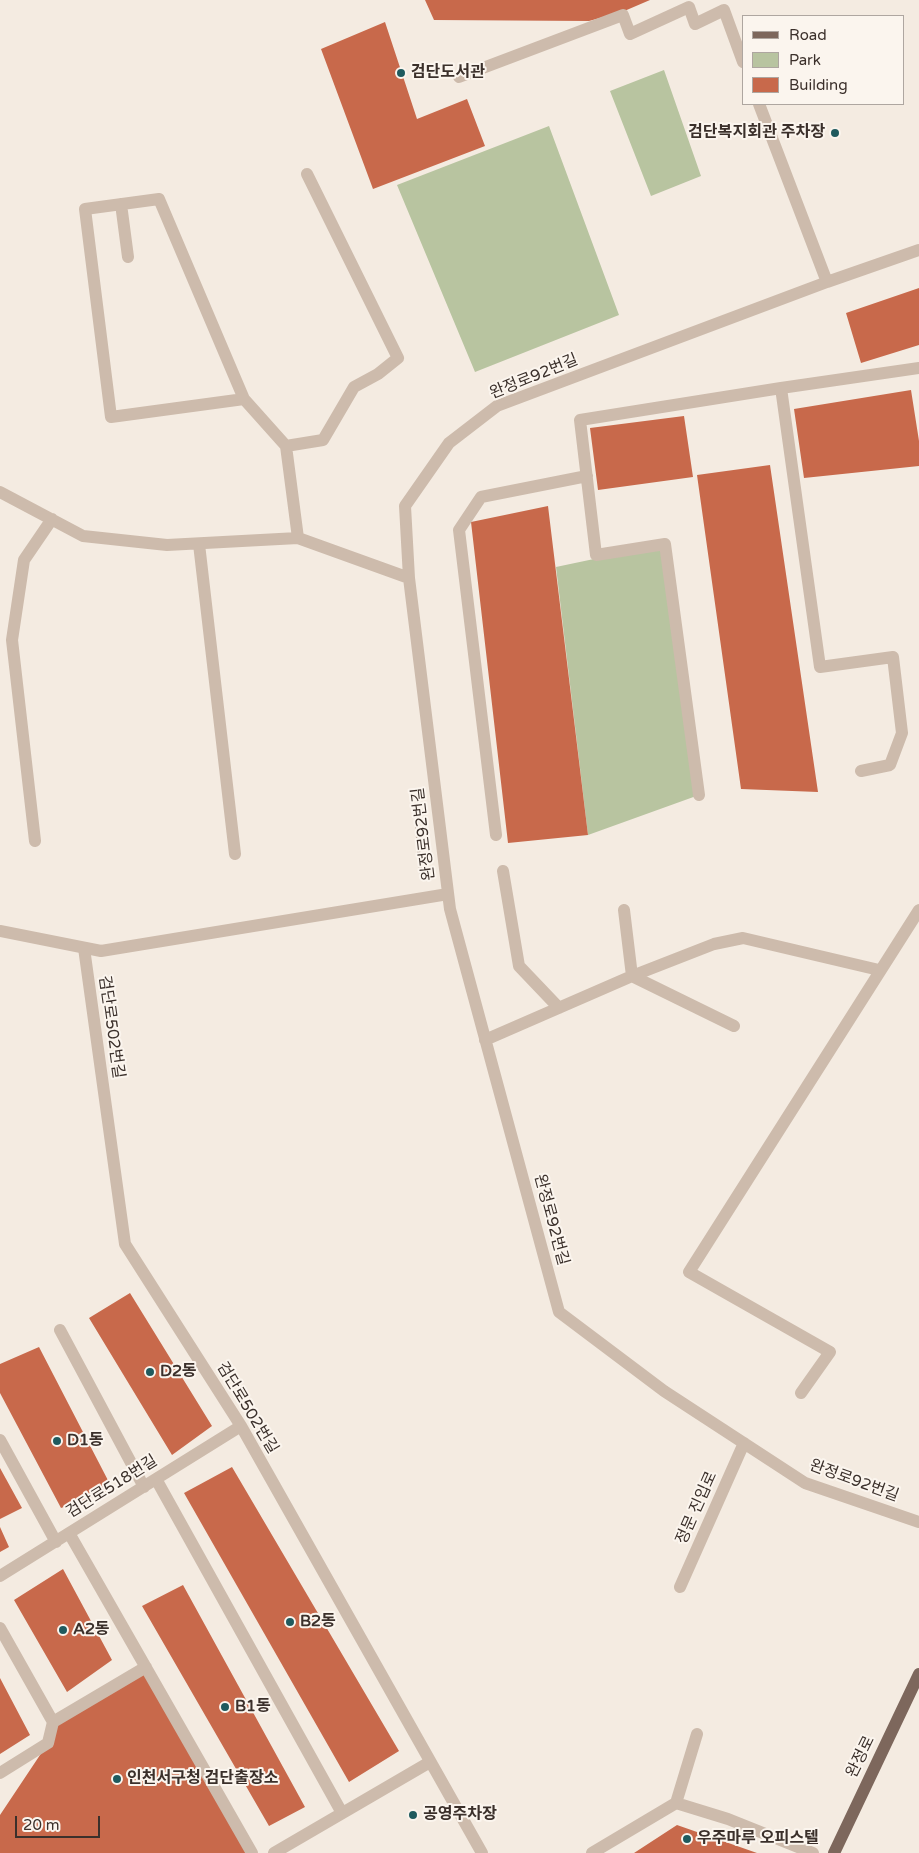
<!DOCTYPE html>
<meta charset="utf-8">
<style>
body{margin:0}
#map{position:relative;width:919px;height:1853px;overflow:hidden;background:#f4ebe1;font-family:"Varela Round",sans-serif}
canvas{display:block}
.legend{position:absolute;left:742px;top:15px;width:162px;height:90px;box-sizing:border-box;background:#fbf5ee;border:1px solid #aea6a0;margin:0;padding:6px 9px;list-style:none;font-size:15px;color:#3b302b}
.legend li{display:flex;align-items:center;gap:10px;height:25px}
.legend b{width:25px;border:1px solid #aea6a0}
.scale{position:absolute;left:15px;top:1816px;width:85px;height:22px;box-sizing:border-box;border:2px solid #3b302b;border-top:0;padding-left:6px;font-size:15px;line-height:18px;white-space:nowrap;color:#3b302b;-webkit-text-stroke:4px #fbf5ee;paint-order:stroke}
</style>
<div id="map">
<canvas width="919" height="1853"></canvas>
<ul class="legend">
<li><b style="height:6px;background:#7d675c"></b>Road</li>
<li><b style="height:14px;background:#b8c4a0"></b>Park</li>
<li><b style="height:14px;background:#c8694b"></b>Building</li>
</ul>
<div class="scale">20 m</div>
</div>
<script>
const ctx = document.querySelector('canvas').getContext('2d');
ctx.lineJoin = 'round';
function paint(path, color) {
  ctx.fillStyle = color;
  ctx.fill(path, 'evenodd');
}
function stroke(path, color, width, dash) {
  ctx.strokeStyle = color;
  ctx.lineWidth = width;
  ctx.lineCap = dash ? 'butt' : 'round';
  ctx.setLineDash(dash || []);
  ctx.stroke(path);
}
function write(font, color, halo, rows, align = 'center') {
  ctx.font = font + ' "Varela Round","Noto Sans KR",sans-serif';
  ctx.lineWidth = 4;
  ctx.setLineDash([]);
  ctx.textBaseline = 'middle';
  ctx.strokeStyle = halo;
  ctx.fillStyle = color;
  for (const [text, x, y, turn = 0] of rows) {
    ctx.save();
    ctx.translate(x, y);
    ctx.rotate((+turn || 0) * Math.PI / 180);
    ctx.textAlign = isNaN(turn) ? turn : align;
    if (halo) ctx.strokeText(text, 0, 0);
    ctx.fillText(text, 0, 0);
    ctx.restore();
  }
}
paint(new Path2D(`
 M664,70L701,176L651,196L610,91Z
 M549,126L619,315L475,372L397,185Z
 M665,544L699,795L588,835L556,567Z`), '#b8c4a0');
paint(new Path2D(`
 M425,0H650L622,12L589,21L434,20Z
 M385,22L417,119L467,99L485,146L373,189L321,49Z
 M919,288V345L861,363L846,313Z
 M911,390L919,441V466L804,478L794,409Z
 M684,416L693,477L598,490L590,428Z
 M770,465L818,792L741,789L697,475Z
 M548,506L588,835L508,843L471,522Z
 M130,1293L212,1426L172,1455L89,1318Z
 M39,1347L113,1490L61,1508L0,1393V1364Z
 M232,1467L399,1751L349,1782L184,1493Z
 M0,1468L22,1508L0,1519Z
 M0,1527L9,1547L0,1552Z
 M63,1569L112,1660L67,1692L14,1600Z
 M183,1585L305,1807L269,1826L142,1606Z
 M146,1667L252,1853H0V1815L48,1743L53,1722Z
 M0,1678L30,1735L0,1754Z
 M677,1825L757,1853H634Z`), '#c8694b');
stroke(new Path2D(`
 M416,821L421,877`), '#b9a596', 3, [2.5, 2.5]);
stroke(new Path2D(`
 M459,77L623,15L630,34L689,7L695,24L724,10L743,62
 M759,104L827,282
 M121,204L128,257
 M919,250L827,282L497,406L449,443L405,506L409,578L450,909L559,1312L664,1391L805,1483L919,1522
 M244,399L159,199L85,209L111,417L244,399L286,446
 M0,492L83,536L167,545L298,538L409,578
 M298,538L286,446L323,440L354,387L378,374L398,358L307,174
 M199,544L235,854
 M861,771L890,765L902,733L893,657L820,667L781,388L919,368
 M699,795L665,544L596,555L580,420L781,388
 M496,835L459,530L481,497L587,476
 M35,841L12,640L24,560L52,519
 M503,871L519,966L559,1008
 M624,910L632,976L734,1026
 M0,931L101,951L448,894
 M84,948L125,1244L241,1426L482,1853
 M485,1040L632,976L714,944L743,938L879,970
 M60,1330L144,1487
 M801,1393L830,1352L689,1272L919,910
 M0,1440L56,1542
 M156,1479L342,1813
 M69,1533L252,1853
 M0,1576L241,1426
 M680,1587L744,1443
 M0,1628L53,1722
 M0,1773L48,1743L53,1722L146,1667
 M676,1803L697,1734
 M274,1853L430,1762
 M592,1853L676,1803L728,1819L813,1853`), '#cdbbac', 12);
stroke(new Path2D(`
 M834,1853L919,1674`), '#7d675c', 12);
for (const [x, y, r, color] of [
 [401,73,5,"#1f5a5e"],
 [835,133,5,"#1f5a5e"],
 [150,1372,5,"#1f5a5e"],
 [57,1441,5,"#1f5a5e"],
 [290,1622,5,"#1f5a5e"],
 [63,1630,5,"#1f5a5e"],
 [225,1707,5,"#1f5a5e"],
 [117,1779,5,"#1f5a5e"],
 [413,1815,5,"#1f5a5e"],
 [687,1839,5,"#1f5a5e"]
]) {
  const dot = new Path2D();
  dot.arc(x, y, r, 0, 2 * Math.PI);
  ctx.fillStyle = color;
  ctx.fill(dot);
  stroke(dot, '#fbf5ee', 2);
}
write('bold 16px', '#3b302b', '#fbf5ee', [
 ["검단도서관",411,73],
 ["검단복지회관 주차장",825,133,"right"],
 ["D2동",160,1372],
 ["D1동",67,1441],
 ["B2동",300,1622],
 ["A2동",73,1630],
 ["B1동",235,1707],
 ["인천서구청 검단출장소",127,1779],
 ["공영주차장",423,1815],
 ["우주마루 오피스텔",697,1839]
], 'left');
write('16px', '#3b302b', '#fbf5ee', [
 ["완정로92번길",534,377,-22],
 ["완정로92번길",424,834,-97],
 ["검단로502번길",111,1027,82],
 ["완정로92번길",551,1220,75],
 ["검단로502번길",247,1408,59],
 ["완정로92번길",854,1481,20],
 ["검단로518번길",112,1487,-32],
 ["정문 진입로",697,1508,-66],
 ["완정로",861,1757,-64]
]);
</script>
